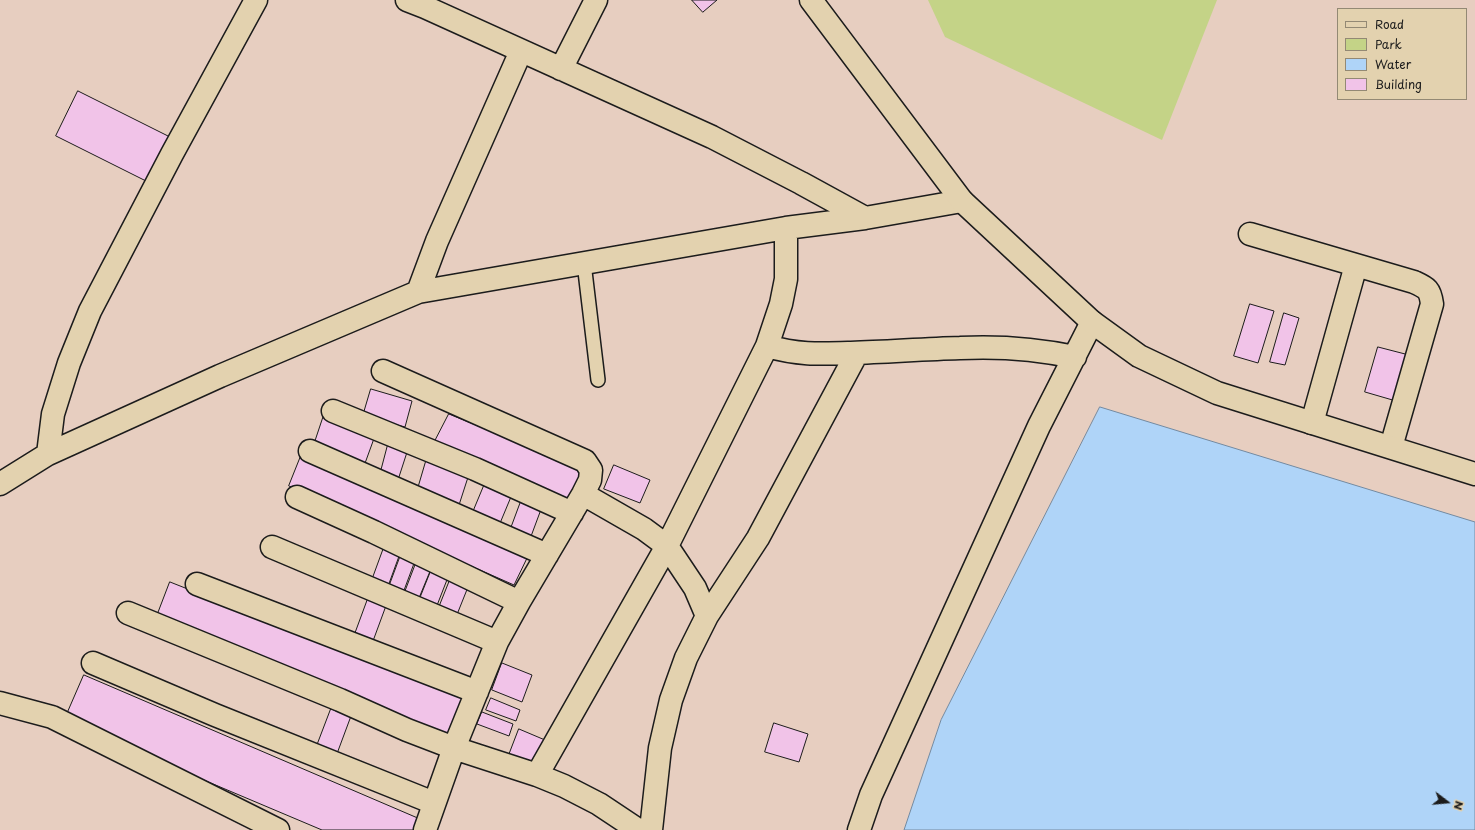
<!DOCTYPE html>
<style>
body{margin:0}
#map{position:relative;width:1475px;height:830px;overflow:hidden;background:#e7cec0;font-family:"Playpen Sans",sans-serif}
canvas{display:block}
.legend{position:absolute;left:1337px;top:8px;width:130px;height:92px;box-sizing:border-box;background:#e3d2af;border:1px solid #938974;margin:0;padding:5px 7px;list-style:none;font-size:12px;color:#1c1c1c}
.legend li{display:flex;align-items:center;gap:8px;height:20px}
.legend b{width:20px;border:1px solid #938974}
.north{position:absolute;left:1427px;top:782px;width:40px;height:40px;-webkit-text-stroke:3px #e3d2af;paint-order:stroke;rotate:106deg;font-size:11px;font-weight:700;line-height:16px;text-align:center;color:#1c1c1c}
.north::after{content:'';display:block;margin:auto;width:14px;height:18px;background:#1c1c1c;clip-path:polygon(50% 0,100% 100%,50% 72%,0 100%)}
</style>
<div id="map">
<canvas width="1475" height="830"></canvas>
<ul class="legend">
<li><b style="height:5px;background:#e3d2af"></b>Road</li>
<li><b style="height:11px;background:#c4d387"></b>Park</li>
<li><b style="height:11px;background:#afd4f8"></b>Water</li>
<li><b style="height:11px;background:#f1c3e8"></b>Building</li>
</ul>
<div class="north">N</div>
</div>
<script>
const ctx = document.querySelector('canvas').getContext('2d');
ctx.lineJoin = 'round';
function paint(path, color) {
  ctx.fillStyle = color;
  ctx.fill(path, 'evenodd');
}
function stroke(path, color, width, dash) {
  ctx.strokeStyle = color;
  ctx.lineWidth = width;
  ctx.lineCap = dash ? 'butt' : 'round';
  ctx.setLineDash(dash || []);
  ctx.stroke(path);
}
paint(new Path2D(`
 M928,0H1217L1162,140L945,37Z`), '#c4d387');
const water = new Path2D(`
 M1100,407L1475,522V830H904L941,720Z`);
paint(water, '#afd4f8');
stroke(water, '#748aa0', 1);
const building = new Path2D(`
 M692,0H717L703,12Z
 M78,91L172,138L150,183L56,136Z
 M1250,304L1274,311L1258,363L1234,356Z
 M1284,313L1299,318L1285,365L1270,362Z
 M1378,347L1409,355L1396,401L1365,392Z
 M371,389L412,401L405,427L363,416Z
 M449,414L583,469L569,503L433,445Z
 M324,415L376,433L364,466L314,445Z
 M390,437L409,446L397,483L380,475Z
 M301,456L529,554L514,585L289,486Z
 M427,458L470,471L459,505L417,492Z
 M614,465L650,480L640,503L604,489Z
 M486,481L513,492L498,528L471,517Z
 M523,496L543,504L530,539L510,531Z
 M386,542L402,548L387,589L371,583Z
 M402,552L416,558L403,593L389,587Z
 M418,558L433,564L419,598L405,592Z
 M433,566L450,572L436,608L419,601Z
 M452,575L470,582L454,622L436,615Z
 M170,582L463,698L447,735L157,616Z
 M369,596L387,603L373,641L355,634Z
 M502,663L532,675L522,702L492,690Z
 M84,675L427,822L424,830H322L64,721Z
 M491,698L520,710L516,721L486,710Z
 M331,709L351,716L335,759L315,751Z
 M482,712L513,724L509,736L477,724Z
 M774,723L808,734L799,762L765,752Z
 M519,729L545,740L536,766L509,755Z`);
paint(building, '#f1c3e8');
stroke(building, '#1c1c1c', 1);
const service = new Path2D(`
 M584,263L598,380`);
const minor = new Path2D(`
 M407,0L425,7L712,137L801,183L865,218
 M561,69L596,0
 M1250,234L1414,282C1427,288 1430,289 1432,304L1391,447
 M418,292L437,241L521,51
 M767,346C798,355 819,354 851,353C887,352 923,349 960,348C999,346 1037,349 1075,357
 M383,371L585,461L591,470L590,480L583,494L519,602L497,642L454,748L425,830
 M333,411L475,469L572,513
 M1312,423L1356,265
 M310,451L547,555
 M48,454L53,414L69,363L90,311L172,154L256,0
 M0,484L48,454L220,376L418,292L786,228L865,218L962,201
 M583,494L644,529L667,546L695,588L707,616
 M297,497L374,532L519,602
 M272,547L497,642
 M197,584L477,692
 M128,613L340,700L407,730L454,748L537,775L564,786L599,804L638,830
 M93,663L215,715L434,803
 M0,703L52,717L278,830
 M537,775L667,546L767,346L781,304L786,279V228
 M651,830L660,748L671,700L686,658L707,616L758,538L857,353
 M859,830L871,795L1039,426L1092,322`);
const secondary = new Path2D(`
 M811,0L962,201L1092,322L1139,356L1217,393L1475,474`);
stroke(service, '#1c1c1c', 16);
stroke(minor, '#1c1c1c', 25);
stroke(secondary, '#1c1c1c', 25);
stroke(service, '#e3d2af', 13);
stroke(minor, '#e3d2af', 22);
stroke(secondary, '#e3d2af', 22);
</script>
